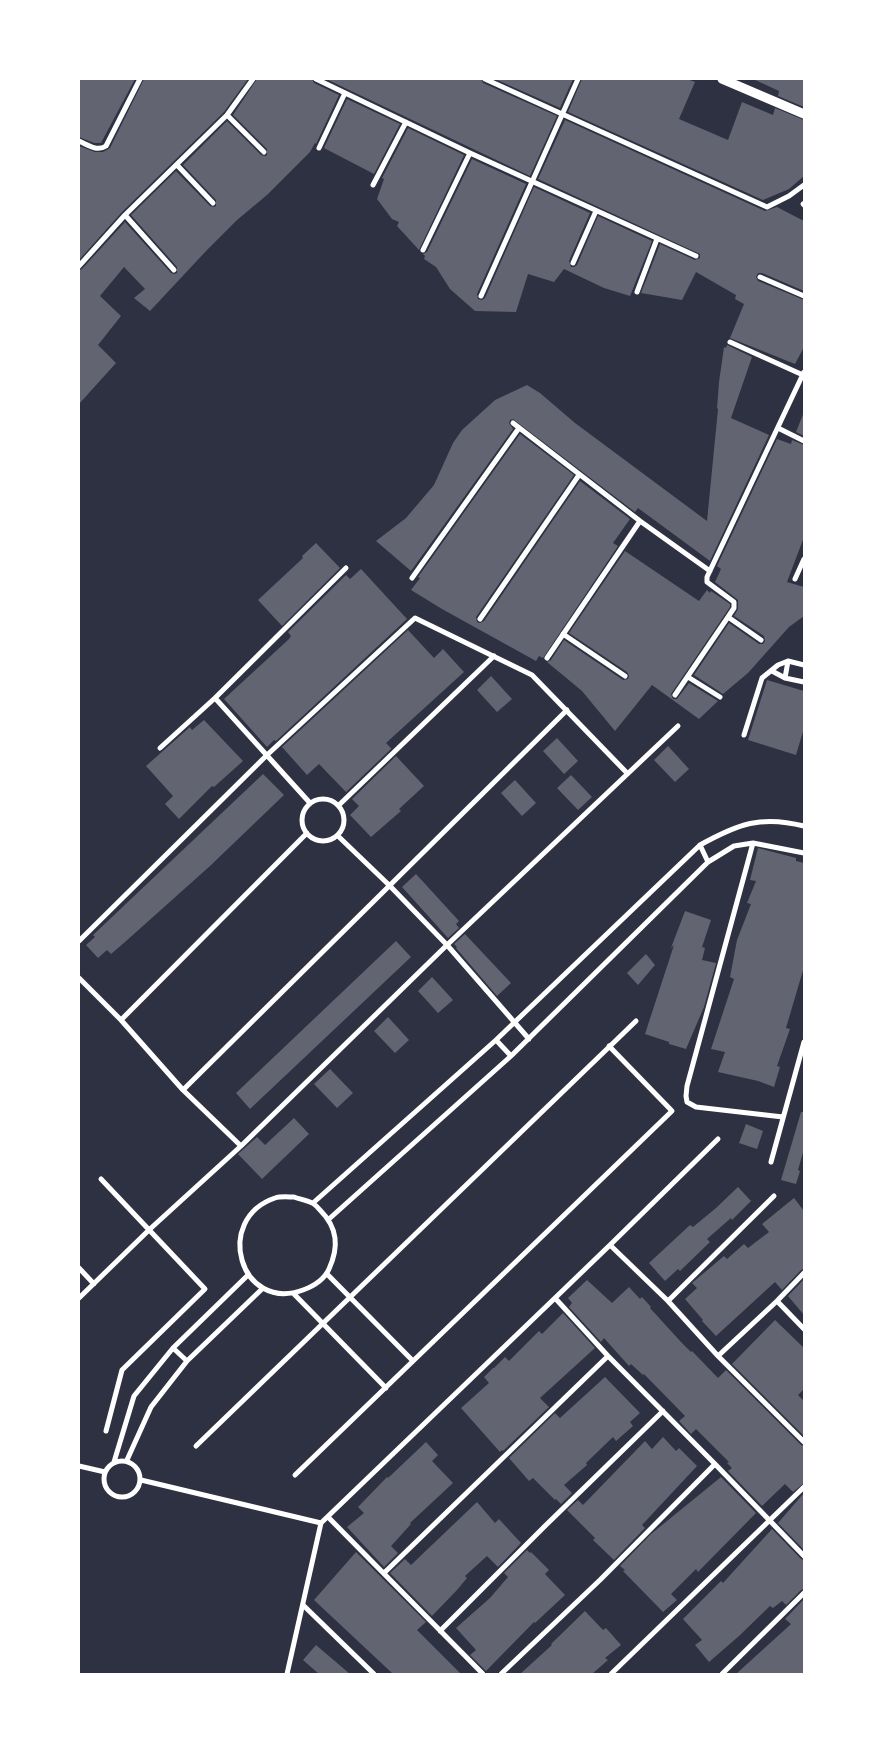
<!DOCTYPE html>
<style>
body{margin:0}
#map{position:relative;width:883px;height:1753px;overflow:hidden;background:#2d3142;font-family:"Sofia Sans Condensed",sans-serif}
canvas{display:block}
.frame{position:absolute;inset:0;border:80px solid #fff;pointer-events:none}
</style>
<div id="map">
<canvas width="883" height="1753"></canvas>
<div class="frame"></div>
</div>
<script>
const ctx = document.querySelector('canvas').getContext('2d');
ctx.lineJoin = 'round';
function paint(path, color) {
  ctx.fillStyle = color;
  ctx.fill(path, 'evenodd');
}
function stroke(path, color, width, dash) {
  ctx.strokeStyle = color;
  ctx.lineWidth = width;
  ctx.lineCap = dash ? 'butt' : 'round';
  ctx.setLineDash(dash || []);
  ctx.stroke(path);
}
paint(new Path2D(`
 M79,79H135L101,143H94L79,137Z
 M144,79H248L224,112L122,212L79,260V146L95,152H103L110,148Z
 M257,79H312L314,83L339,95L316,144L315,143L310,152L267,195L237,220L207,250L150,311L134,298L145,289L124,267L100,296L121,316L98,345L116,363L79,404V270L82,269L125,222L171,273L174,274L177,273V267L131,215L176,171L210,206L214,207L216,206V200L183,165L227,121L261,155L265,156L267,155V149L233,115Z
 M326,79H481L483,83L557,116L530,176Z
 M495,79H573L560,108Z
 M582,79H687L695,82L679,119L728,140L742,102L773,115L775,108L804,120V176L789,189L763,200L765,201L568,112Z
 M753,79H804V107L778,96L779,91Z
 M347,99L400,124L374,174L324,148Z
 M565,120L765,211L777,207L804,221V291L762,273H758L756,277L758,281L804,300V347L795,364L730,338L744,304L735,299L736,295L696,272L682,300L641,293L660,244L695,260L700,258V254L538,179Z
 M408,128L464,155L419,250L397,226L399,222L392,219L377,199L384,179L382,178Z
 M472,159L526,184L477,294L478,299L482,300L485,298L534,187L590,213L569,261L571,267H574L577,265L598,216L652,241L630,296L604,288L564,269L554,282L528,274L516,312L475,311L450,289L436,267L424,259L425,256L423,254L427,252Z
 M727,345L752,357L731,418L769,435L710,561L638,508L635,512L513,419L510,420L509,423L513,429L411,571L376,541L406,518L434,485L453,443L462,430L495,400L527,385L540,393L575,423L707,521L718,409L717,408L719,382L724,347L726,348Z
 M804,412V436L796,432Z
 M520,434L574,475L476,617L477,622L480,623L484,621L580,481L630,519L613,543L618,546L543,658L539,656L536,661L442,609L411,590L420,578L418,577Z
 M777,439L791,444L792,440L804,445V537L787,582L804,587V616L789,627L748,673L723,694L694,675L729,623L759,644H763L765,641L764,636L734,616L738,609V600L715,582L721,569L717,566Z
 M316,543L340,568L282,626L258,600L303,558L302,556Z
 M625,551L699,601L707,590L710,593L711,591L730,604V607L671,694L673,699H677L689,683L718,701L699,719L652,685L615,731L582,691L547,662L551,660L564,640L623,680L628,679L629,676L627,672L569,633Z
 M361,569L407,619L276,741L274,740L267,747L224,699L289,639L291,636L288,632L346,575L350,579Z
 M408,630L434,658L443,649L464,672L386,743L391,748V749L346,792L319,764L307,775L282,747Z
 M491,676L512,699L497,712L477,690Z
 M767,680L804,691V728L796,755L748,740Z
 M204,720L243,761L214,787L212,786L179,819L165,804L173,796L146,766L190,727L192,730Z
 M557,738L578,761L564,774L543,751Z
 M668,746L689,769L675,782L654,760Z
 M396,756L424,786L399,809L401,811L371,837L350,815L359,806L352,799Z
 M263,774L284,795L210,866L125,942L111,954L107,950L98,958L86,945L95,937L93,935Z
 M571,775L592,797L578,810L557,788Z
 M515,780L536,803L522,816L501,793Z
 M758,848L796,858V861L804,863V967L786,1028L790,1029L777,1066L780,1067L774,1087L758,1081L718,1072L725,1052L711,1049L734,979L730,977L737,940L751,904L747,903L756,881L750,880Z
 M416,874L459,921L456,924L459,928L448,938L402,887Z
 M685,911L711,920L702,947L705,948L702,960L716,963L704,1007L686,1049L669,1044V1042L645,1034L674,945L671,948Z
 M465,934L511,983L497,996L456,948L457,947L454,944Z
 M396,941L411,957L250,1109L236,1093Z
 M646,954L655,965L638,985L627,973Z
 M432,977L453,1000L438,1013L418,991Z
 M388,1017L409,1040L395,1053L374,1031Z
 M330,1069L353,1093L337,1108L314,1084Z
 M801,1112H804V1149L798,1170L800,1171L796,1184L781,1180Z
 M294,1118L309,1134L262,1179L238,1154L257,1137L265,1145Z
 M746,1124L763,1131L757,1149L739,1143Z
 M738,1187L751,1201L732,1220L731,1218L707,1239L710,1242L680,1271L678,1269L665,1281L649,1263L690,1225L693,1227L716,1208Z
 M794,1198L804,1211V1269L801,1270L782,1290L775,1282L716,1336L702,1321L703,1320L685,1299L697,1288L692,1283L724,1256L727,1259L744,1244L748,1248L769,1232L762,1224Z
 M804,1279V1315L788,1296Z
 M587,1280L612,1303L629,1287L640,1299L642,1297L651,1307L650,1308L681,1342L691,1352L692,1351L718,1378L726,1370L801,1445L804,1446V1483L793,1492L785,1484L762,1506L728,1471L732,1468L727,1463L729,1462L696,1429L691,1434L679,1421L685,1416L644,1374L643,1375L631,1364L629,1366L604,1338L601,1342L569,1307L572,1303L568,1298Z
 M563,1313L595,1348L540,1398L549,1407L503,1451L502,1450L500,1452L461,1408L489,1383L484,1377L493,1368H494L505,1357L509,1361L539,1331L542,1334Z
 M775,1320L804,1348V1389L798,1395L804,1401V1436L732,1364Z
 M605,1377L640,1413L630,1422L633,1426L616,1441L613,1437L586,1463L587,1465L564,1485L572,1493L561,1504L556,1499L555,1500L533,1478L529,1481L509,1458L555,1413L560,1418Z
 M663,1437L676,1451L679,1448L697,1466L642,1525L645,1528L614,1560L593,1540L595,1538L567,1510L578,1500L583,1505L645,1441L652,1449Z
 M426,1442L438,1455L432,1461L453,1483L410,1523L411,1524L392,1545L391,1546L398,1553L384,1567L347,1527L364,1513L358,1507L387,1477L388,1478Z
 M721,1477L756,1513L698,1572L696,1569L671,1594L677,1600L663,1612L623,1571L625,1570L620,1566L651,1534Z
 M804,1493V1550L778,1523Z
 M477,1502L495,1523L499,1519L521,1543L498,1567L487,1556L465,1576L467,1578L457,1590L432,1616L390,1573L405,1559L411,1565Z
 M772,1529L801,1559L804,1560V1589L801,1590L786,1605L782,1601L773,1608L770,1606L739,1636L709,1662L695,1645L702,1640L683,1619L721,1581L723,1583Z
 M527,1550L530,1553L531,1552L549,1570L545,1574L565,1595L535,1623L534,1622L486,1671L470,1655L476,1650L456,1628L490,1598L508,1577L504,1573Z
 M356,1552L426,1622L417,1630L461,1674H393L314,1600Z
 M804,1599V1674H736L791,1624L785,1619Z
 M585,1611L603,1630L606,1628L621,1645L605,1658L608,1660L592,1674H520L552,1645L551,1644Z
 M316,1645L350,1674H319L303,1660Z`), '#626471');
stroke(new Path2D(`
 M316,79L470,153L696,256
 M485,79L767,207L789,196L804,185
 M227,115L264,152
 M79,141C88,145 97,152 106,146L140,79
 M319,148L345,93
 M177,165L213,203
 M373,185L406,122
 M803,204L804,205
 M125,215L174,270
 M423,250L470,153
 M573,263L596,211
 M79,266L125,215L227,115L253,79
 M760,277L804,296
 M637,292L657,239
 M481,296L578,79
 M730,342L803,375
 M513,423L640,521L710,571
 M778,428L804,441
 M412,578L519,428
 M795,579L804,559
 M480,619L579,475
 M563,634L625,676
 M761,640L728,617L734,608V602L707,582V577L804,372
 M547,658L640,521
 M772,671L785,678L804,682
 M688,677L720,697
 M785,678L788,661
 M675,695L728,617
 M215,698L310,803
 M744,735L762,678L778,665L788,661L804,665
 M160,748L215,698L346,568
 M302 820a21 21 0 1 1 42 0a21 21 0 1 1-42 0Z
 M339,805L494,656
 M338,836L390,886L447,945L529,1039
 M753,843L687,1086L686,1096L687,1102L696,1107L783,1117
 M700,845L708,862
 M79,941L267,755L415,618L532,675L627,773
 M79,978L121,1020L183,1090L241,1146L447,945L678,726
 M121,1020L307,833
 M496,1040L511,1056
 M183,1090L567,710
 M771,1162L804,1042
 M101,1179L205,1289L122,1370L106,1431
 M294,1197C299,1199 306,1200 312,1203C315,1204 318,1208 320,1210C338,1228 339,1247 329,1269C324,1280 314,1286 303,1290C240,1313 213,1219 275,1198C281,1196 288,1197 294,1197Z
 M313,1203L496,1040L700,845C738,824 761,815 804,826
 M329,1219L511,1056L708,862L734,846L753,843L804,853
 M610,1245L718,1139
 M79,1268L94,1284
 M327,1274L413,1361
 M294,1294L386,1388
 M79,1298L150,1229L241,1146
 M555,1298L610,1245L668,1301L718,1356
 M668,1301L774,1196
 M777,1301L804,1273
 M804,1329L777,1301L718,1356L804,1442
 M173,1348L187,1361
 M196,1446L636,1021
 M127,1460L151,1407L187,1361L262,1289
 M104 1479a18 18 0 1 1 36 0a18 18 0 1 1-36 0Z
 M114,1462L134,1396L173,1348L248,1275
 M715,1464L804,1556
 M79,1466L105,1472
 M295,1475L672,1111L609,1046
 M141,1480L321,1523L287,1674
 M328,1517L483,1674
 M321,1523L555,1298L608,1356L715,1464L600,1580L501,1674
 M384,1573L608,1356
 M303,1605L374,1674
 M440,1631L545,1526L663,1411
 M611,1674L804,1487
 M722,1674L804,1593`), '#fff', 5);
stroke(new Path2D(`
 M722,79L804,114`), '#fff', 9);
</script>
